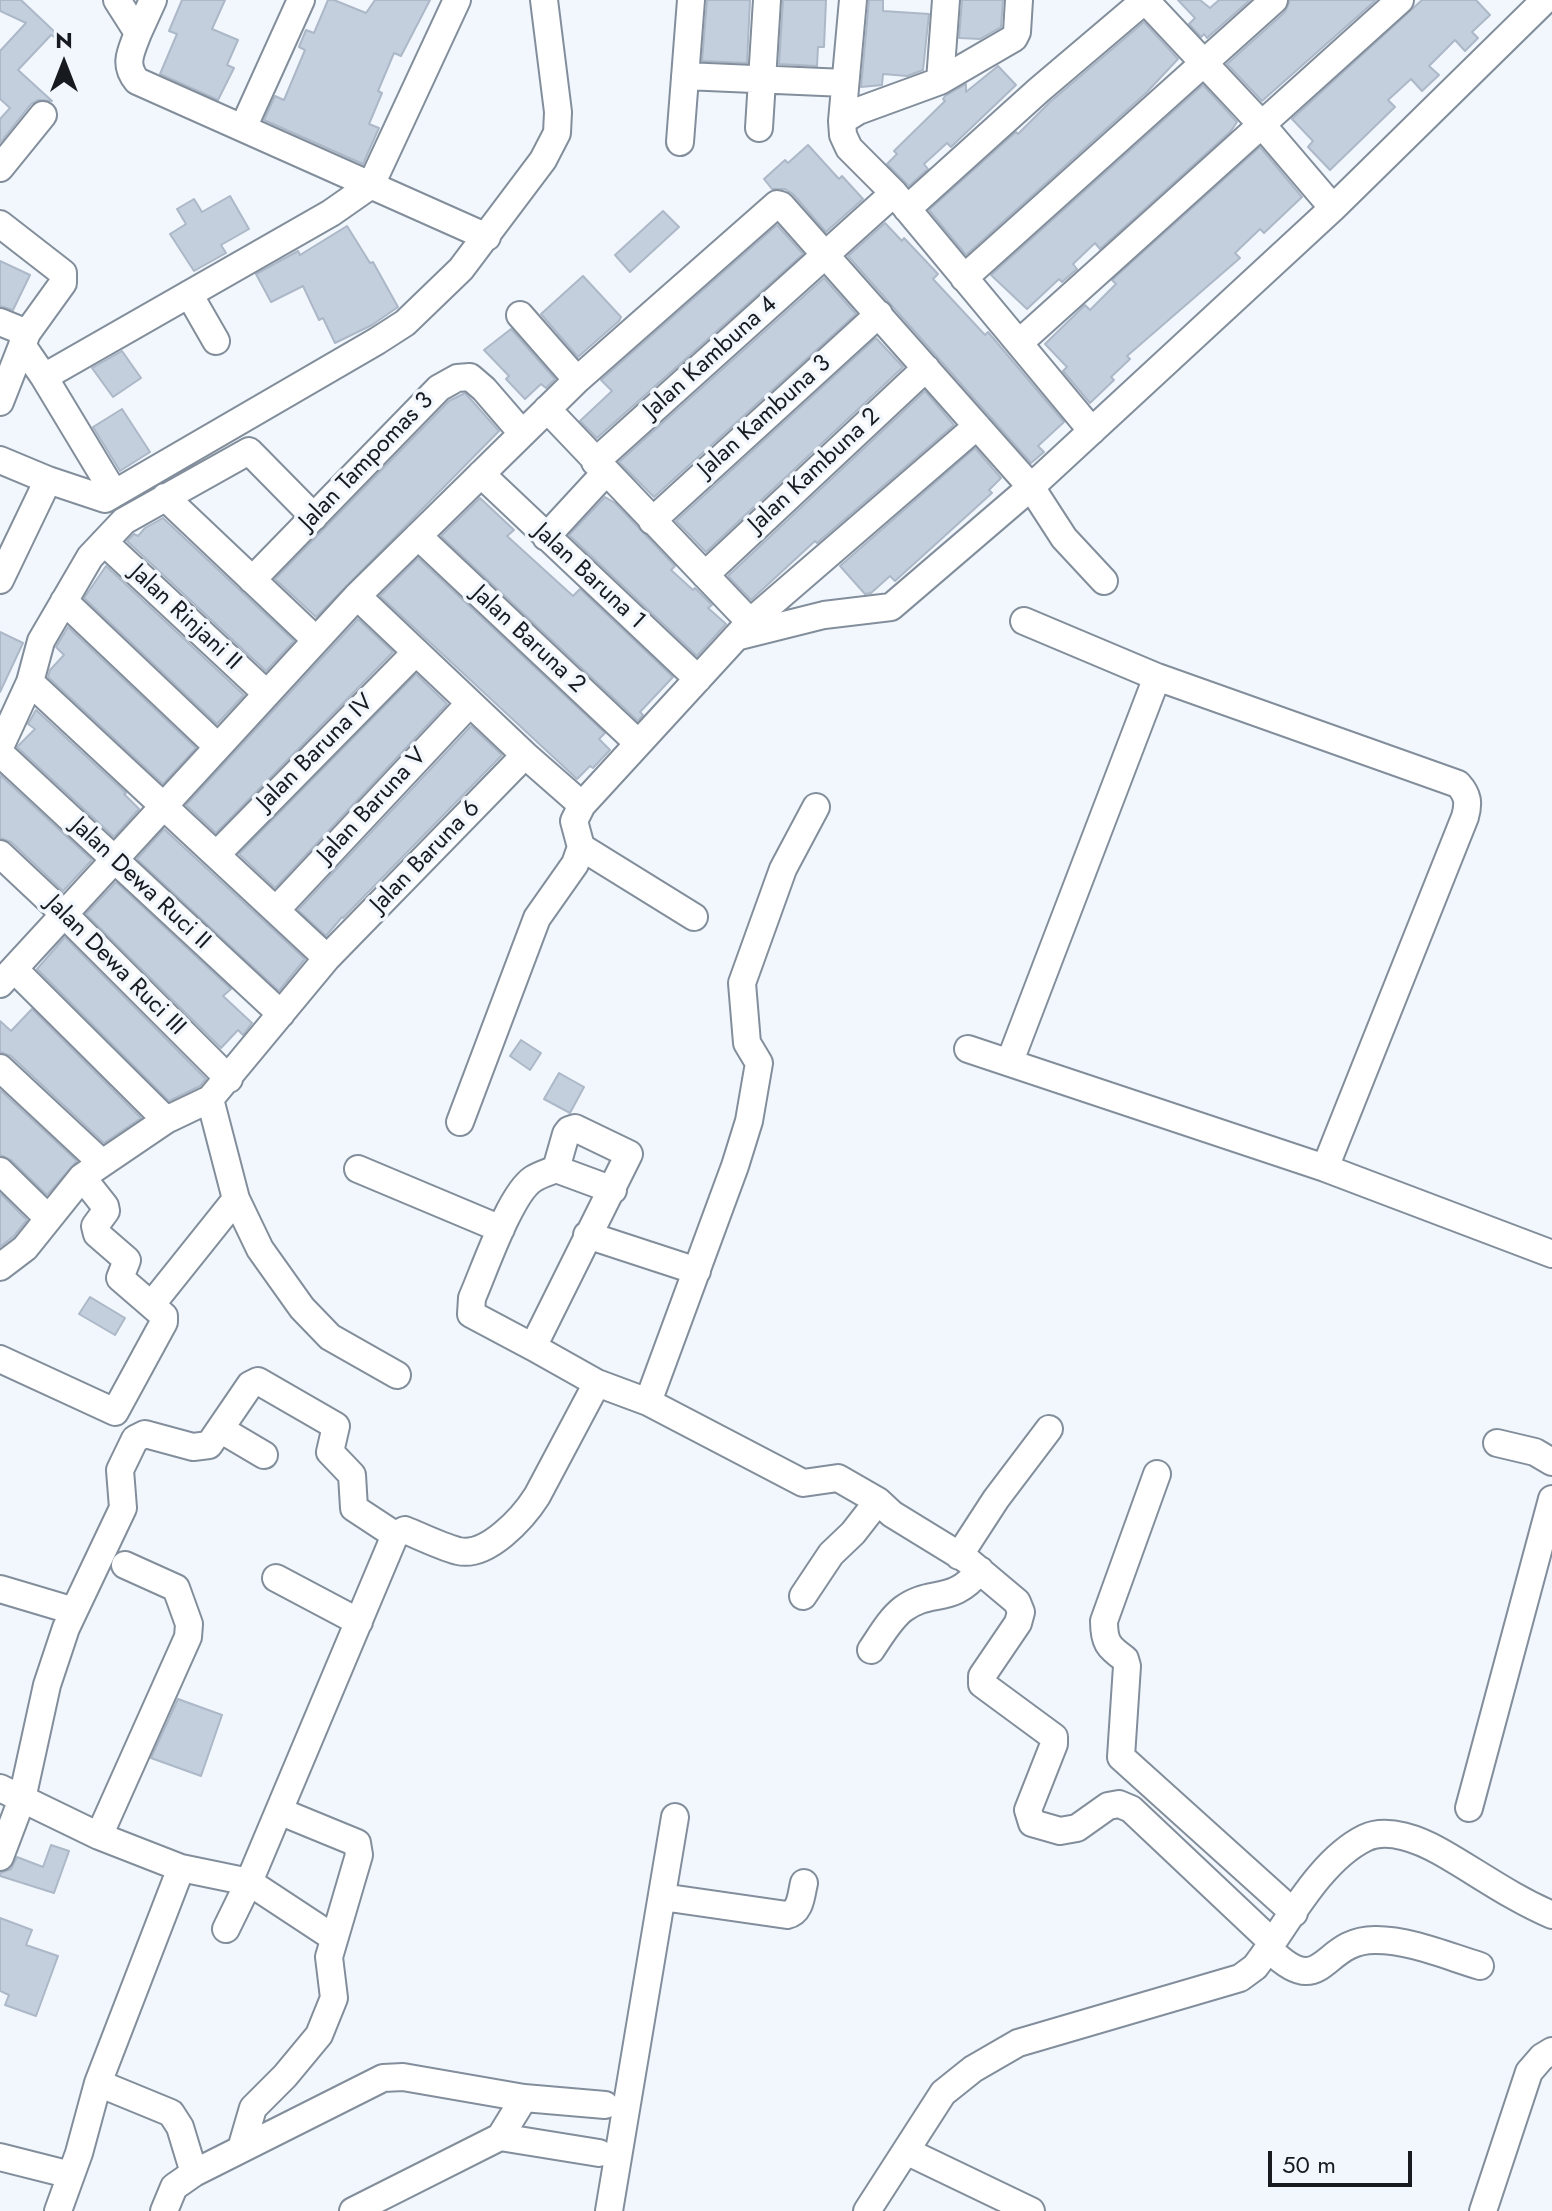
<!DOCTYPE html>
<style>
body{margin:0}
#map{position:relative;width:1552px;height:2211px;overflow:hidden;background:#f2f7fd;font-family:Jost,sans-serif}
canvas{display:block}
.north{position:absolute;left:24px;top:24px;width:80px;height:80px;-webkit-text-stroke:6px #f2f7fd;paint-order:stroke;rotate:0deg;font-size:22px;font-weight:700;line-height:32px;text-align:center;color:#171b20}
.north::after{content:'';display:block;margin:auto;width:28px;height:36px;background:#171b20;clip-path:polygon(50% 0,100% 100%,50% 72%,0 100%)}
.scale{position:absolute;left:1268px;top:2151px;width:144px;height:36px;box-sizing:border-box;border:4px solid #171b20;border-top:0;padding-left:10px;font-size:24px;line-height:28px;white-space:nowrap;color:#171b20;-webkit-text-stroke:6px #f2f7fd;paint-order:stroke}
</style>
<div id="map">
<canvas width="1552" height="2211"></canvas>
<div class="north">N</div>
<div class="scale">50 m</div>
</div>
<script>
const ctx = document.querySelector('canvas').getContext('2d');
ctx.lineJoin = 'round';
function paint(path, color) {
  ctx.fillStyle = color;
  ctx.fill(path, 'evenodd');
}
function stroke(path, color, width, dash) {
  ctx.strokeStyle = color;
  ctx.lineWidth = width;
  ctx.lineCap = dash ? 'butt' : 'round';
  ctx.setLineDash(dash || []);
  ctx.stroke(path);
}
function write(font, color, halo, rows, align = 'center') {
  ctx.font = font + ' Jost,sans-serif';
  ctx.lineWidth = 7;
  ctx.setLineDash([]);
  ctx.textBaseline = 'middle';
  ctx.strokeStyle = halo;
  ctx.fillStyle = color;
  for (const [text, x, y, turn = 0] of rows) {
    ctx.save();
    ctx.translate(x, y);
    ctx.rotate((+turn || 0) * Math.PI / 180);
    ctx.textAlign = isNaN(turn) ? turn : align;
    if (halo) ctx.strokeText(text, 0, 0);
    ctx.fillText(text, 0, 0);
    ctx.restore();
  }
}
const building = new Path2D(`
 M0,0H21L58,35L56,38L51,35L18,70L52,101L38,100L31,104L0,143V119L10,108L0,99V51L26,23L0,11Z
 M182,0H225L212,29L238,40L227,65L234,68L218,100L160,74L177,34L169,31Z
 M328,0H334L366,13L375,0H430L401,56L394,53L378,91L382,93L369,124L379,128L363,164L264,120L275,96L284,100L305,50L299,47L306,30L314,33Z
 M707,0H750L747,63L702,61Z
 M783,0H826L824,47H818L817,66L779,64Z
 M869,0H883V11L929,14L923,70L907,76L883,74L882,85L861,87Z
 M962,0H1003L1001,27L980,39L959,38Z
 M1178,0H1200L1210,8L1219,0H1250L1207,38L1204,34L1201,37L1189,24L1195,18Z
 M1290,0H1376L1262,101L1227,64L1285,12Z
 M1422,0H1476L1490,15L1472,32L1478,38L1465,51L1455,40L1429,66L1439,75L1422,91L1411,79L1388,100L1395,107L1330,170L1308,147L1313,141L1292,119Z
 M1144,22L1178,59L1146,93L966,255L929,210L1016,132L1018,134L1050,102Z
 M998,66L1016,85L951,147L947,143L924,164L928,169L909,186L887,164L897,154L894,151L945,101L943,99L945,96L966,84V92Z
 M1203,85L1237,122L1231,131L1100,249L1095,243L1073,264L1077,269L1062,282L1059,279L1027,309L991,275Z
 M808,145L839,179L842,176L863,199L826,232L793,194L785,189H772L764,179L785,160L788,163Z
 M1260,147L1302,197L1264,233L1260,229L1235,253L1240,258L1127,356L1130,359L1111,377L1114,380L1090,403L1063,371L1067,367L1045,344L1085,305L1090,310L1116,284L1112,280Z
 M230,196L249,229L221,245L226,253L194,271L170,234L186,224L177,209L194,199L202,212Z
 M663,211L679,227L630,272L615,255Z
 M885,223L902,241L904,238L938,274L933,279L985,335L988,332L1064,422L1038,446L1044,452L1031,463L848,256Z
 M777,225L803,254L597,438L580,421L612,391L601,380Z
 M347,226L370,263L373,262L398,307L372,325L335,343L323,318L319,320L303,286L271,302L256,274L298,251L300,255Z
 M0,261L30,275L13,310L0,306Z
 M583,276L621,317L619,321L578,357L541,314Z
 M824,278L856,314L654,497L619,462Z
 M511,329L555,379L546,388L541,384L525,399L506,379L509,376L484,350Z
 M876,338L903,367L706,552L676,521Z
 M122,351L141,378L113,397L92,368Z
 M925,391L954,425L817,543L815,541L751,600L728,576Z
 M465,393L499,431L316,617L275,579L449,401Z
 M122,409L150,452L120,471L93,427Z
 M975,448L1001,478L989,490L992,493L895,581L890,576L871,593L865,594L840,566Z
 M605,497L615,503L675,566L671,570L693,590L695,588L712,605L708,608L726,624L697,656L569,535Z
 M480,498L514,530L507,536L573,596L580,589L673,677L640,712L643,715L638,721L441,536Z
 M163,518L294,641L266,671L127,541L134,534L138,536L145,528Z
 M418,558L605,733L599,739L610,750L593,768L590,766L577,779L380,596Z
 M106,566L244,695L217,724L84,598Z
 M358,619L393,652L216,833L186,805Z
 M68,627L196,748L163,784L48,677L50,670L64,655L56,647Z
 M0,632L23,643L0,692Z
 M416,674L447,704L275,888L239,854Z
 M36,710L126,793L124,794L139,809L114,837L17,747L35,729L28,724Z
 M471,726L502,755L343,918L342,917L326,936L298,910Z
 M0,775L92,860L63,891L11,842L0,838Z
 M164,829L305,959L279,991L137,859Z
 M116,882L231,989L223,996L252,1023L243,1035L238,1030L221,1048L86,914Z
 M65,937L206,1079L200,1086L169,1101L37,969Z
 M32,1009L141,1118L104,1143L11,1056L0,1052V1021L11,1031Z
 M521,1040L541,1053L530,1070L510,1056Z
 M559,1073L584,1087L570,1113L544,1099Z
 M0,1090L77,1161L47,1195L11,1160L0,1155Z
 M0,1193L27,1220L14,1236L0,1247Z
 M90,1297L125,1318L115,1335L79,1314Z
 M178,1699L222,1715L201,1776L151,1758Z
 M51,1845L69,1851L54,1893L0,1876V1873L11,1869L17,1857L43,1867Z
 M0,1918L32,1930L26,1945L58,1956L36,2016L5,2005L9,1995L0,1991Z`);
paint(building, '#c3cfdd');
stroke(building, '#acb8c7', 2);
const minor = new Path2D(`
 M117,0L138,33C131,52 123,64 137,81L487,237
 M853,0L842,121L843,135L849,148L894,193L1092,431
 M1145,0L1263,126L1333,208
 M138,33L153,0
 M685,76L845,83
 M940,81L946,0
 M842,121L858,111L940,81L1014,38L1017,32L1019,0
 M243,128L301,0
 M759,128L767,0
 M680,142L691,0
 M0,168L43,115
 M907,209L1039,90L1145,0
 M0,224L63,273V283L27,333
 M964,278L1274,0
 M189,294L216,341
 M520,315L577,380
 M0,322L27,333L0,402
 M1019,343L1400,0
 M22,345L44,377L331,213L371,185L457,0
 M44,377L114,493
 M0,460L48,480L105,499L377,341L405,323L461,269L543,160L557,133L558,112L544,0
 M595,462L894,193
 M481,474L698,679
 M165,497L316,640
 M652,521L879,314
 M418,536L638,743
 M546,537L605,473
 M104,542L267,694
 M705,575L926,368
 M0,580L48,480
 M252,580L439,388L457,378L470,377L484,389L522,433
 M357,596L525,755L582,805L750,622L547,409
 M64,601L218,747
 M1024,621L1157,677L1458,784C1468,795 1469,803 1465,817L1325,1168
 M750,622L977,426
 M736,637L824,615L891,607L1031,487L1333,208L1545,0
 M30,682L327,958
 M0,747L30,682L41,641L90,557L124,521L249,451L314,517
 M0,753L281,1014
 M581,847L694,917
 M0,854L64,914L229,1079
 M217,854L416,652
 M276,910L470,703
 M14,969L166,1120
 M0,984L357,596L577,380L777,204L781,205L1031,487L1064,538L1104,581
 M968,1049L1325,1168L1552,1254
 M1010,1061L1157,677
 M0,1068L102,1163
 M210,1099L236,1199L260,1249L302,1308L330,1337L397,1375
 M460,1122L537,918L575,864L581,847L574,821L582,805
 M358,1169L501,1229
 M556,1169L566,1134L569,1130L575,1128L629,1154L533,1347L597,1383
 M0,1171L48,1218
 M587,1235L697,1271
 M0,1267L25,1248L82,1177L166,1120L210,1099L327,958L525,755
 M152,1304L236,1199
 M533,1347L471,1314L472,1298C484,1271 510,1194 533,1179C539,1175 549,1172 556,1169L613,1190
 M0,1359L115,1412L164,1322V1316L120,1278L127,1260L97,1234L95,1226L106,1211L105,1206L82,1177
 M648,1402L735,1166L749,1121L759,1063L747,1043L742,983L783,869L816,807
 M220,1429L264,1455
 M1497,1443L1535,1452L1552,1462
 M1157,1474L1104,1621C1104,1642 1108,1647 1125,1659L1127,1666L1121,1757L1294,1913
 M959,1556L996,1499L1049,1429
 M276,1578L359,1622
 M0,1589L74,1611
 M803,1596L831,1554L853,1533L878,1501
 M871,1650C880,1637 890,1619 903,1609C931,1588 952,1606 980,1570
 M0,1788L99,1836L181,1868L98,2083L79,2153L58,2211
 M1469,1808L1552,1499
 M99,1836L188,1637L189,1624L176,1588L125,1565
 M0,1857L22,1799L47,1685L66,1628L123,1508L120,1470L135,1439L145,1434L193,1447L209,1445L250,1385L258,1381L336,1426L330,1452L352,1475L354,1508L395,1535
 M181,1868L249,1882L395,1535L405,1530C422,1537 440,1546 458,1551C487,1558 523,1518 537,1496L597,1383L648,1402L803,1483L838,1478L878,1501L892,1514L967,1560L1017,1602L1021,1612L1018,1623L982,1676V1684L1054,1737V1744L1028,1810L1032,1823L1060,1831L1077,1828L1108,1806L1119,1804L1131,1809L1273,1943
 M662,1897L787,1915C801,1912 801,1895 804,1883
 M226,1929L249,1882L334,1938
 M1269,1949C1325,2004 1320,1939 1376,1940C1410,1940 1447,1956 1480,1966
 M98,2083L171,2113L180,2127L194,2173
 M500,2137L599,2153
 M241,2149L253,2108L285,2076L319,2035L334,1998L329,1957L359,1855L357,1843L279,1811
 M906,2151L1031,2211
 M0,2157L71,2175
 M164,2211L174,2187L194,2173L383,2078L403,2077L524,2098L605,2105
 M353,2211L500,2137L524,2098
 M609,2211L675,1817
 M867,2211L943,2093L973,2069L1018,2043L1240,1978L1255,1967C1286,1927 1318,1861 1365,1838C1388,1827 1420,1840 1441,1852C1478,1873 1512,1898 1552,1915
 M1483,2211L1529,2072L1542,2057L1552,2051`);
stroke(minor, '#828e9b', 30);
stroke(minor, '#fff', 26);
write('24px', '#171b20', '#f2f7fd', [
 ["Jalan Kambuna 4",711,358,-42],
 ["Jalan Kambuna 3",765,417,-42],
 ["Jalan Tampomas 3",367,462,-46],
 ["Jalan Kambuna 2",815,471,-43],
 ["Jalan Baruna 1",589,577,43],
 ["Jalan Rinjani II",185,618,43],
 ["Jalan Baruna 2",528,640,43],
 ["Jalan Baruna IV",316,753,-45],
 ["Jalan Baruna V",373,806,-47],
 ["Jalan Baruna 6",426,857,-46],
 ["Jalan Dewa Ruci II",140,884,43],
 ["Jalan Dewa Ruci III",115,966,45]
]);
</script>
